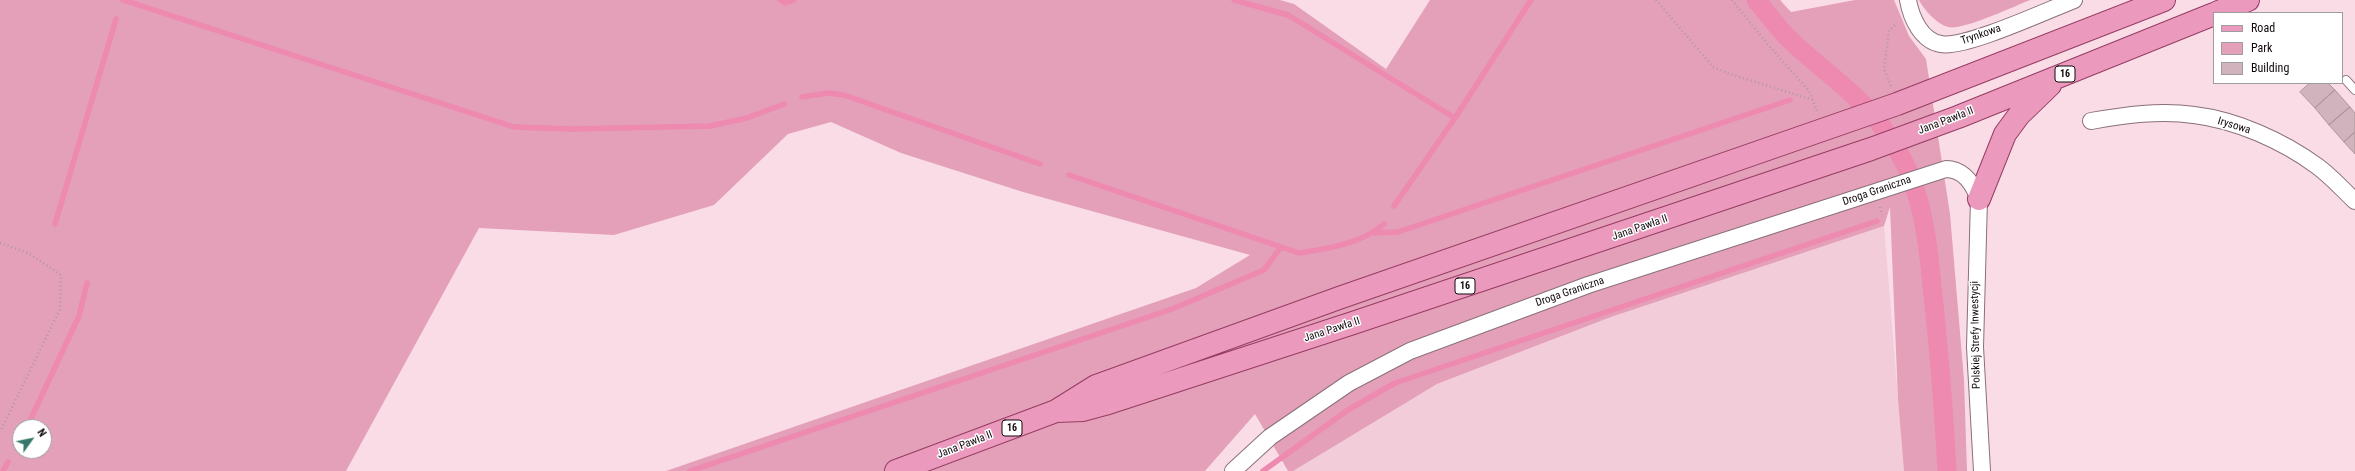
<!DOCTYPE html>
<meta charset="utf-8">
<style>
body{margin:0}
#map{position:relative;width:2355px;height:471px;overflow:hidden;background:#fadce6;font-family:"Roboto Condensed",sans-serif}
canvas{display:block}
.legend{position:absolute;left:2213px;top:12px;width:130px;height:72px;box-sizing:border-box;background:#fff;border:1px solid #a09c9d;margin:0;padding:5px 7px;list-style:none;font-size:12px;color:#11080b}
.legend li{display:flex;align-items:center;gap:8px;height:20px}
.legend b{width:20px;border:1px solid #a09c9d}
.north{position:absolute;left:12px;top:419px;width:40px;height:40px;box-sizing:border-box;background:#fff;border:1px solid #a09c9d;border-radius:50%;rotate:57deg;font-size:11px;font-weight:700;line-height:16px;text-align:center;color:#11080b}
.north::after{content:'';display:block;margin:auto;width:14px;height:18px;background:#357869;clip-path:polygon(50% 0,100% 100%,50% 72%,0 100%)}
</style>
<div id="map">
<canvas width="2355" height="471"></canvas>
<ul class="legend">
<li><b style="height:5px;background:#eb9abd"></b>Road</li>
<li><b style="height:11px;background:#e4a0b8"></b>Park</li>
<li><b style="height:11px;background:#d0b3bc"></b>Building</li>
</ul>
<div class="north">N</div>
</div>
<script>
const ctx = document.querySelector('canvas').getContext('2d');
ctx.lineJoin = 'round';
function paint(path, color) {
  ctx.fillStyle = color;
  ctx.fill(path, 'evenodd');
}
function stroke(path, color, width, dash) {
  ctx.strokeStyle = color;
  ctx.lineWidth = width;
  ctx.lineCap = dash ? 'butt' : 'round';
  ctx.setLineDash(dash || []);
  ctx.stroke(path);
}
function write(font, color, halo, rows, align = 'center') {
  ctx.font = font + ' "Roboto Condensed",sans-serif';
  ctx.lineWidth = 3;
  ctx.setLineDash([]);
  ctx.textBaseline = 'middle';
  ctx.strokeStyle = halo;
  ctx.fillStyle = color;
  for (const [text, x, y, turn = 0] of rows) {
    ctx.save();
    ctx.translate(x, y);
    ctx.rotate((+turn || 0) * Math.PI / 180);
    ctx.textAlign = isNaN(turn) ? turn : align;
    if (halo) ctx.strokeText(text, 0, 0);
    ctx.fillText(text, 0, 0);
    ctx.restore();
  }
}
paint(new Path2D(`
 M1884,226L1904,471H1291L1437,384L1611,317Z`), '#f2cdd9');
paint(new Path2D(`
 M0,0H1280L1294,4L1386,69L1430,0H1780L1791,12L1855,0H1894L1909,36L1926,59L1950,214L1964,380L1967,471H1904L1898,399L1890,207L1884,226L1611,317L1437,384L1293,471H1288L1255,414L1205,471H666L1196,288L1250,255L1023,192L901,153L831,122L788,134L714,205L614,235L479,228L346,471H0ZM20,427H44V451H20Z
 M1919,0H2030C2015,6 1962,31 1948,27C1937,24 1924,10 1919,0Z`), '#e4a0b8');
stroke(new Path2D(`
 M123,0L514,127L572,129L710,126L747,118L784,104
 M780,0L785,3L794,0
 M1234,0L1288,15L1455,118L1531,0
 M802,97L828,93L844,95L1040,164
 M1069,175L1299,253C1327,249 1363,243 1384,224
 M1394,206L1455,118
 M55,224L116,19
 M1375,233L1398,232L1790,100
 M27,427L79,316L87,283
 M3,471L8,462
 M690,471L1172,309L1264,270L1281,247
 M1263,471L1348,410L1395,383L1877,221`), '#ee89af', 5.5);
stroke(new Path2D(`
 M1756,0C1766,11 1775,24 1785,35C1817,67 1856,91 1883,128C1925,184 1927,239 1934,305C1940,361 1944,416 1947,471`), '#ee89af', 19);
const building = new Path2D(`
 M2310,83H2328L2335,90L2315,108L2300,92Z
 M2335,90L2350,107L2329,125L2315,108Z
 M2350,107L2355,113V132L2344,142L2329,125Z
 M2355,132V154L2344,142Z`);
paint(building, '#d0b3bc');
stroke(building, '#b0949d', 1);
const service = new Path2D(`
 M2346,80L2355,90`);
const minor = new Path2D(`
 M1908,0C1911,17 1921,41 1941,44C1964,49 2048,10 2074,0
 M2091,121C2125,115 2160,110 2194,115C2236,120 2283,141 2317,166C2331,176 2343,190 2355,201
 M1233,471L1270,437L1349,383L1410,351L1588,285L1946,169C1964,169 1973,184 1979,199L1975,347L1982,471`);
const primary = new Path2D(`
 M2216,13L2248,0
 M1979,199L2005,134L2019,115L2050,85
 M1056,411L1083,410L1105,404L1353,323L1871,149L1958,117L2214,14
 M896,471L1056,411L1096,386L1339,298L1897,104L2164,0`);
stroke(service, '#8a7079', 10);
stroke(minor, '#8a7079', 18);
stroke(primary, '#963b62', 24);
stroke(new Path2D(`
 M1656,0L1713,67L1730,74L1813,100
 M1732,0L1764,40L1809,91L1817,111
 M1891,86L1884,69L1889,31L1897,23
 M1880,207L1882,215
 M0,243L28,253L61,275L60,309L0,432`), '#b199a1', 2.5, [1, 3]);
stroke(service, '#fff', 8);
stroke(minor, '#fff', 16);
stroke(primary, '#eb9abd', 22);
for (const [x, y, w] of [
 [2065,74,20],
 [1465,286,20],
 [1012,428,20]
]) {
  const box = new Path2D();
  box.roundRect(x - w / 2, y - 8, w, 16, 3);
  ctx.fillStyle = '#fff';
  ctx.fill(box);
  stroke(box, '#11080b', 1);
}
write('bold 10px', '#11080b', null, [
 ["16",2065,74],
 ["16",1465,286],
 ["16",1012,428]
]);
write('11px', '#11080b', '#fff', [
 ["Trynkowa",1981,35,-19],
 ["Jana Pawła II",1946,121,-21],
 ["Irysowa",2234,126,17],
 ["Droga Graniczna",1877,191,-19],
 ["Jana Pawła II",1640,228,-19],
 ["Droga Graniczna",1570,292,-19],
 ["Jana Pawła II",1332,330,-18],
 ["Polskiej Strefy Inwestycji",1976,335,-91],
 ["Jana Pawła II",965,445,-21]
]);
</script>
